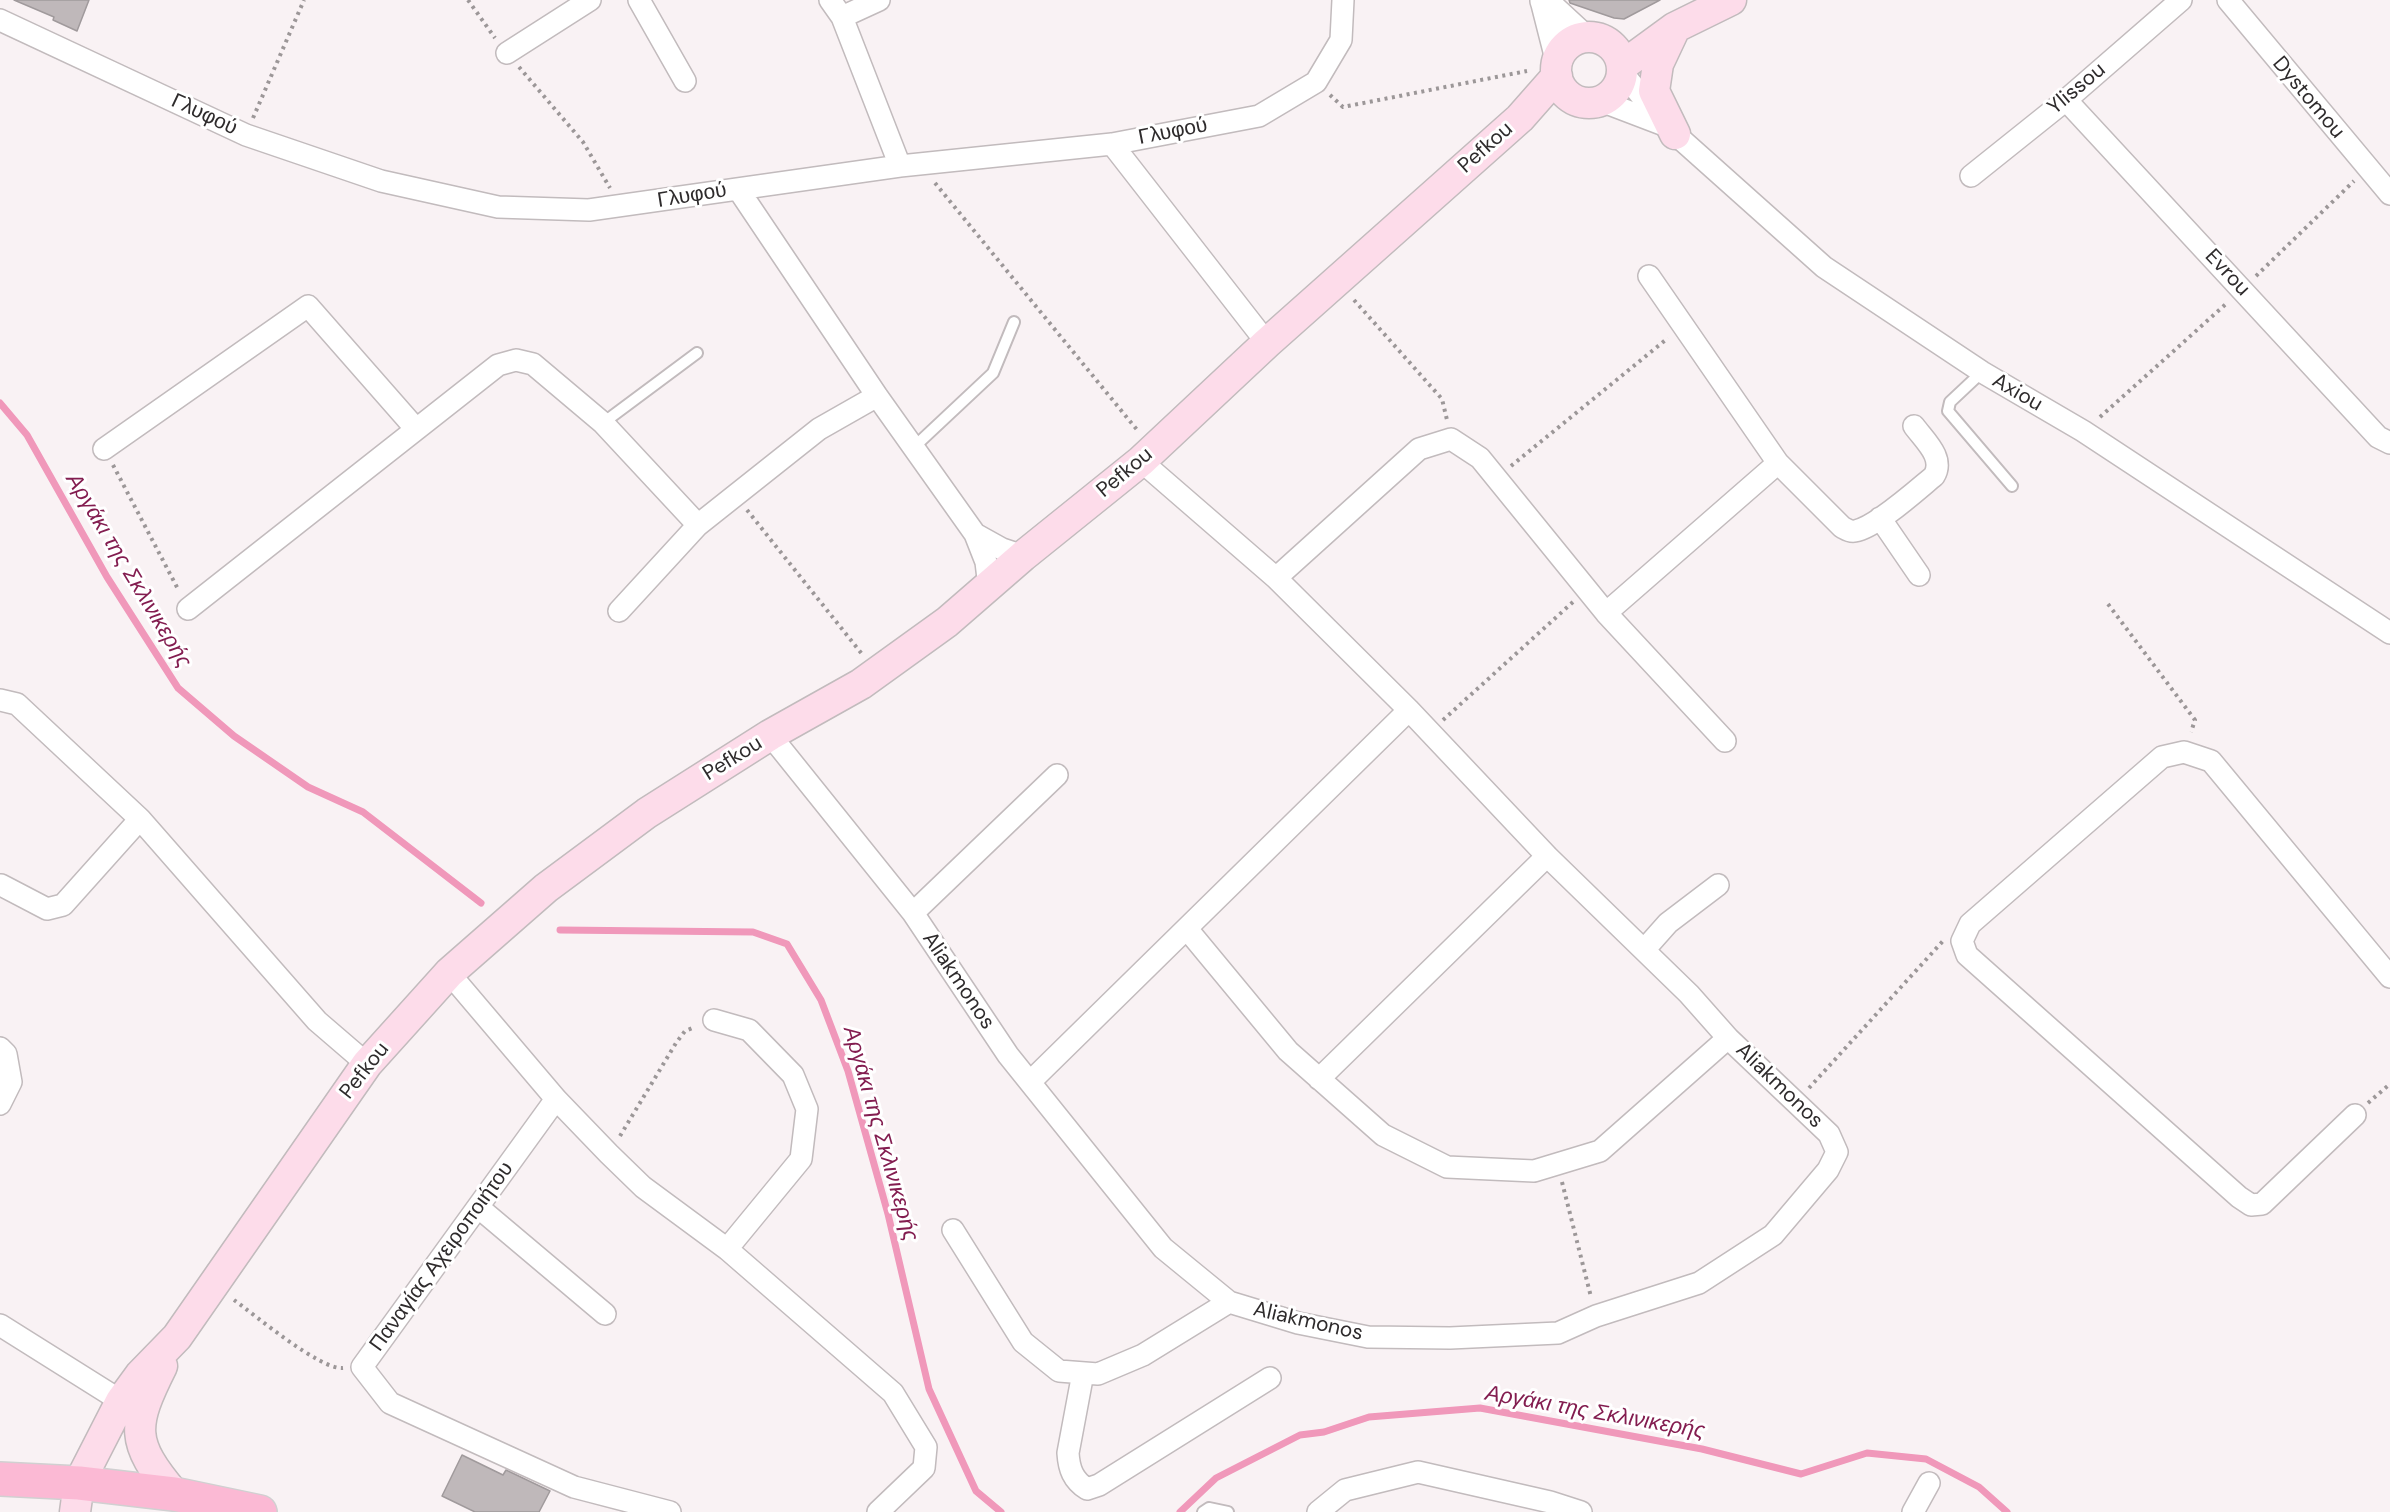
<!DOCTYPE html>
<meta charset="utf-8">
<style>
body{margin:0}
canvas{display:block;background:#f9f2f4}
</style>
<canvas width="2390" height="1512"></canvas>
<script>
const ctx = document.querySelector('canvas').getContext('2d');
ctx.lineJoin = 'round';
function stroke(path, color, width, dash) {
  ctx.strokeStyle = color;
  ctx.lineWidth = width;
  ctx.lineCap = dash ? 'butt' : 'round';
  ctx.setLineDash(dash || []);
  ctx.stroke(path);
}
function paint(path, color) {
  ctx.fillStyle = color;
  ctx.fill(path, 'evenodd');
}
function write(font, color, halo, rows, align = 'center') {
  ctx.font = font + ' "DM Sans",sans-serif';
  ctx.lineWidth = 6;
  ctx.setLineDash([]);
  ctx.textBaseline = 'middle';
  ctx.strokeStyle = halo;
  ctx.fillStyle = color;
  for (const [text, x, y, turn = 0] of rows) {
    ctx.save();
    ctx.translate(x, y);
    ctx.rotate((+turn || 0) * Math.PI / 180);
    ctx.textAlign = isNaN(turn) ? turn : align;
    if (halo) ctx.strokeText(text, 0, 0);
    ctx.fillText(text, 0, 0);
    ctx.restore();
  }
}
stroke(new Path2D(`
 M0,403L27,435L107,577L178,688L234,736L308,787L363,812L481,903
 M560,930L753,932L787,944L821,1000L848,1071L888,1214L929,1389L976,1491L1001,1512
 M1180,1512L1216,1478L1300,1435L1324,1432L1369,1417L1480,1408L1702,1449L1801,1474L1867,1453L1926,1459L1979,1487L2007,1512`), '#f098ba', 7);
const building = new Path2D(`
 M14,0H89L77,31L53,20L54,17Z
 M1569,0H1660L1624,19L1614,18L1570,3Z
 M462,1455L503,1475L506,1470L550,1491L539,1512H475L442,1496Z`);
paint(building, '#bfb8ba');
stroke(building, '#a09a9c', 1.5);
const service = new Path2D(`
 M1982,372L1950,402L1948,411L2012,486
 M603,423L697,353
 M913,448L993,373L1014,322
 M1203,1512L1209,1508L1228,1512`);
const minor = new Path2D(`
 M639,0L685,81
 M830,0L842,17L900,166
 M2228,0L2390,194
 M842,17L879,0
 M0,20L246,135L381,181L498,207L589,210L900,166L1112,144L1259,116L1316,82L1341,40L1343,0
 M507,53L590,0
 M1622,72L1665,125L1824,267L1982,372L2083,431L2390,633
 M2066,100L2378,437L2390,443
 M1601,101L1664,125
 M1112,144L1267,343
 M1971,176L2066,100L2181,0
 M738,189L877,396L975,534L986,562L989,587
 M1649,276L1778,463L1842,527C1846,529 1849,532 1855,531C1875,528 1917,490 1934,476C1945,458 1925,441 1914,426
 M104,449L308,306L416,429
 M1880,518L1919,575
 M975,534L1002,549L1023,556
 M1276,578L1419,449L1451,439L1480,458L1606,613L1725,741
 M188,609L498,365L516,360L533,364L603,423L698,525
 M619,611L698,525L819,429L877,396
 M1606,613L1778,463
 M0,700L17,704L140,819L63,905L47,909L1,885
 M770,735L913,913L1008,1055L1163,1248L1229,1302L1298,1323L1368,1337L1450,1338L1558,1333L1596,1316L1699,1283L1773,1235L1828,1170L1837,1152L1829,1134L1728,1038L1689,994L1547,856L1409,710L1276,578L1141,461
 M140,819L317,1021L367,1064
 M913,913L1057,775
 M1187,929L1288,1051L1383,1135L1447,1167L1534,1171L1600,1151L1728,1038
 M1644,950L1668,923L1718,885
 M449,973L556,1099L609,1154L643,1187L727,1249L893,1393L926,1447L924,1468L878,1512
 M714,1020L749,1030L793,1075L807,1109L801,1159L727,1249
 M0,1048L6,1054L11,1082L0,1104
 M1319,1079L1547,856
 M1030,1082L1409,710
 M556,1099L362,1367L390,1403L574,1487L670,1512
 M2355,1115L2262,1204L2251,1205L2239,1197L1967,955L1962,941L1970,924L2162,757L2184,752L2211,761L2390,977
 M478,1207L605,1314
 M953,1230L1023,1342L1059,1371L1098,1374L1143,1355L1229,1302
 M0,1325L121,1401
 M1083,1373L1068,1453C1069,1469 1073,1480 1087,1489L1099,1485L1270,1378
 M1318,1512L1345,1490L1418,1472L1550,1502L1581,1512
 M1913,1512L1929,1483`);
const tertiary = new Path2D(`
 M1544,0L1559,59
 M1544,1L1584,38`);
const secondary = new Path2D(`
 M1674,30L1658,64L1654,91L1675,134
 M1556 70a33 33 0 1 1 66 0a33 33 0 1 1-66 0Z
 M1622,66L1674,28L1731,0
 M162,1366C132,1426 130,1442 174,1494
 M75,1512L79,1483L121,1401L140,1375L177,1337L367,1064L449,973L546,888L647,813L770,735L861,684L947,622L1023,556L1141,461L1267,343L1520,118L1557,76`);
const primary = new Path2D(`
 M0,1479L79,1483L174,1494L260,1512`);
stroke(service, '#c2bbbd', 14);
stroke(minor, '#c2bbbd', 24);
stroke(tertiary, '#c2bbbd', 30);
stroke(secondary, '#c2bbbd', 33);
stroke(primary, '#d1d0d1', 36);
stroke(new Path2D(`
 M468,0L495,38
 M519,67L583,142L610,188
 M1330,95L1343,107L1527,71
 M253,118L304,0
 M935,183L1138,431
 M2256,276L2354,181
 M1354,300L1442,399L1447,420
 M2100,417L2226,304
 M113,465L179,591
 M1511,466L1668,338
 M747,510L862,654
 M2108,604L2195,720L2191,732
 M1443,720L1573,602
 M1809,1088L1943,941
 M2368,1103L2390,1084
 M620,1136L676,1043L685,1031L695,1027
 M1562,1182L1591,1297
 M234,1300C255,1315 320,1370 343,1368`), '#9c9798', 4, [3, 4.5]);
stroke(service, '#fff', 10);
stroke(minor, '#fff', 21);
stroke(tertiary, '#fff', 27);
stroke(secondary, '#fddcea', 30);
stroke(primary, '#fbb9d4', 33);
write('21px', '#2e2b2c', '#fff', [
 ["Ylissou",2077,89,-40],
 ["Dystomou",2308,98,50],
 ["Γλυφού",204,115,25],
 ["Γλυφού",1173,132,-11],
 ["Pefkou",1486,148,-42],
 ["Γλυφού",692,196,-9],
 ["Evrou",2227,273,47],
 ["Axiou",2017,393,30],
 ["Pefkou",1125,473,-40],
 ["Pefkou",733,759,-32],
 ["Aliakmonos",958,981,56],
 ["Pefkou",365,1071,-52],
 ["Aliakmonos",1779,1086,44],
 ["Παναγίας Αχειροποιήτου",442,1257,-54],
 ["Aliakmonos",1308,1322,13]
]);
write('italic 22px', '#831d50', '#fff', [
 ["Αργάκι της Σκλινικερής",128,571,59],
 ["Αργάκι της Σκλινικερής",880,1134,74],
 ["Αργάκι της Σκλινικερής",1595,1413,10]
]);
</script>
